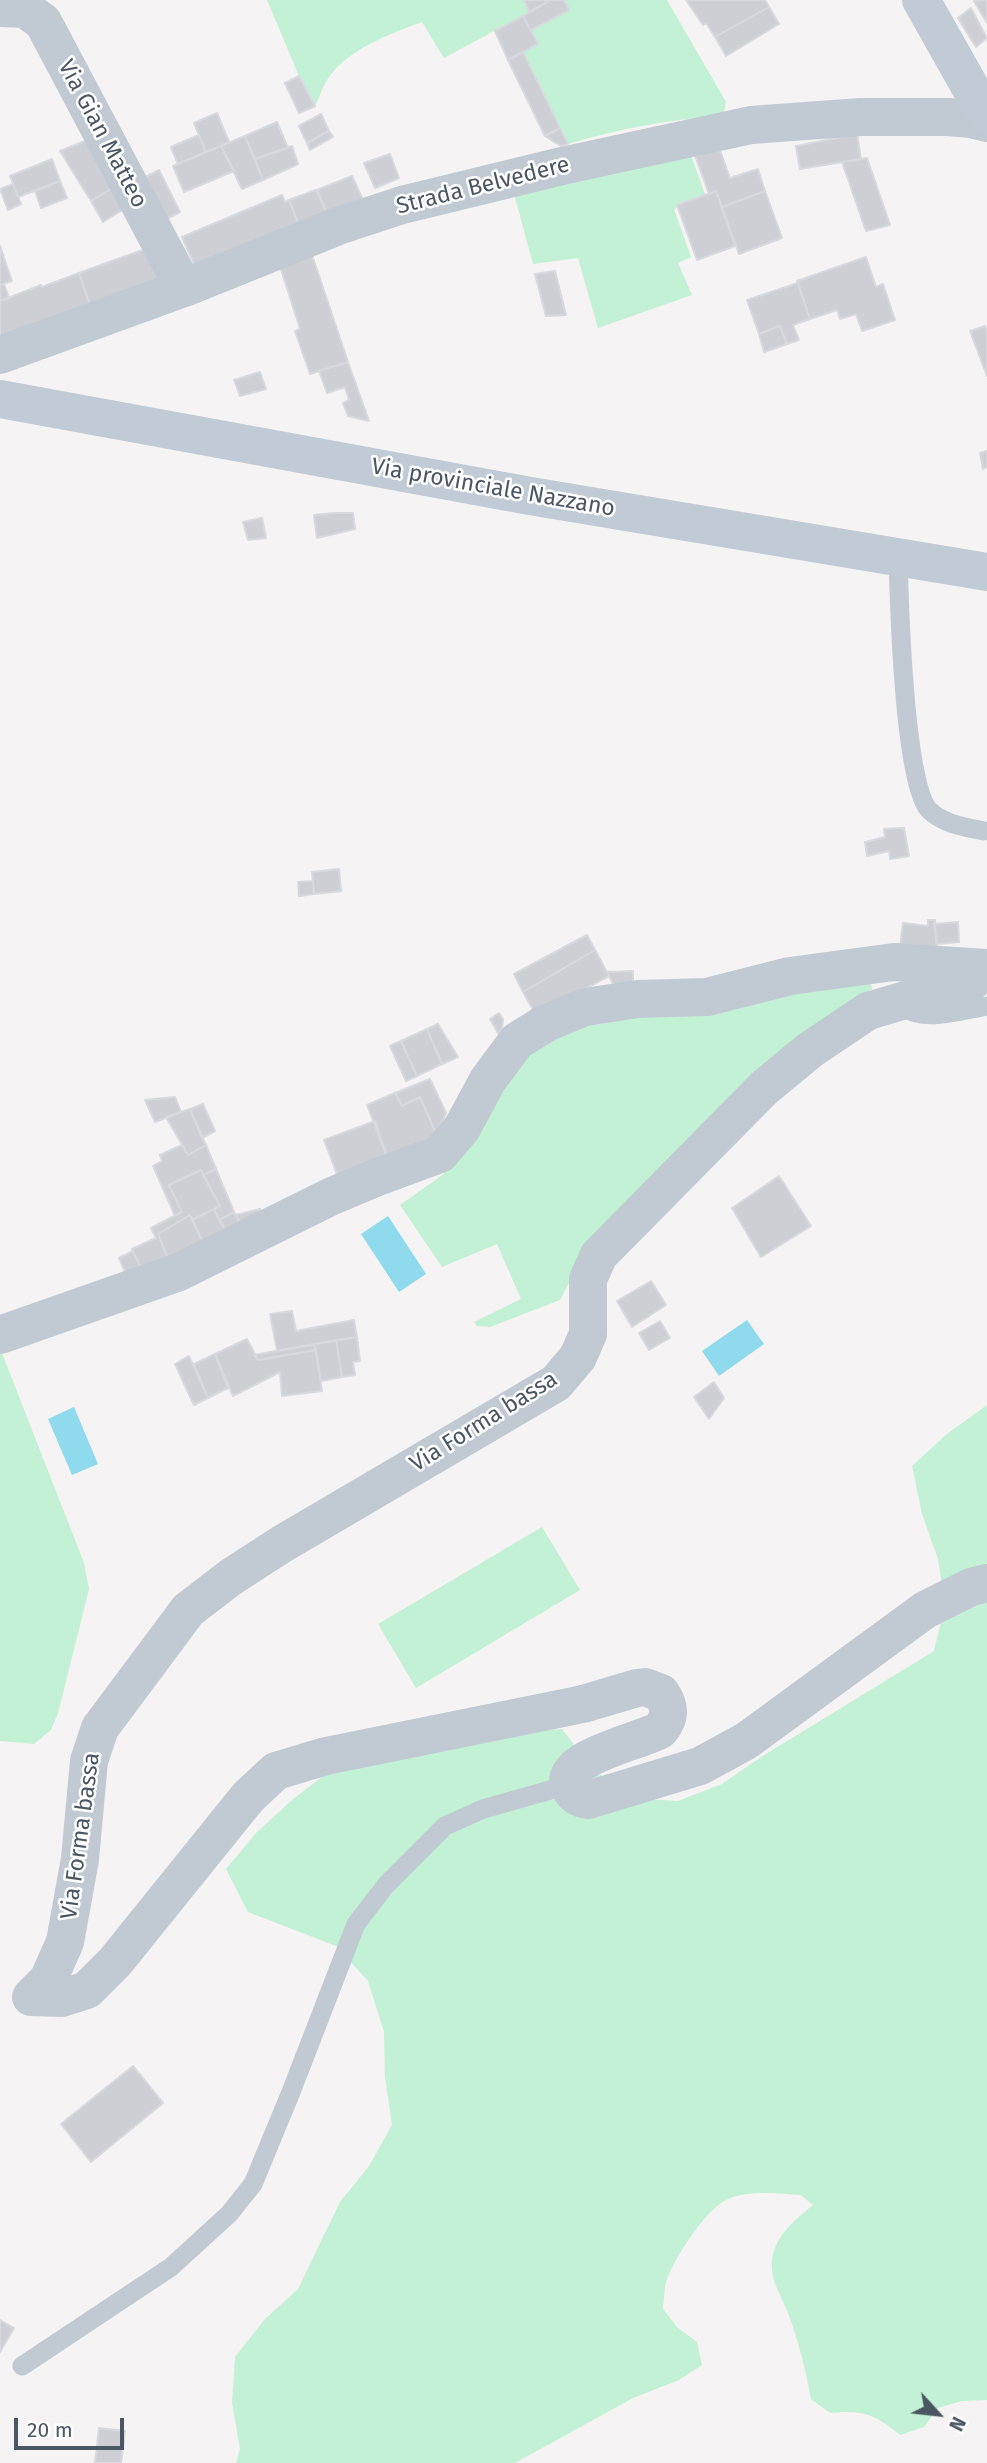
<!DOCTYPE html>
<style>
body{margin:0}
#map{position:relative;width:987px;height:2463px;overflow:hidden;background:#f5f3f3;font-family:"Fira Sans",sans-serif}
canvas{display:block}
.north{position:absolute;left:903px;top:2379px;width:70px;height:70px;-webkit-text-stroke:5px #fff;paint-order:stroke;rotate:117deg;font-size:19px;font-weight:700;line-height:28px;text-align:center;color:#4a5661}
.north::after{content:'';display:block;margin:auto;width:24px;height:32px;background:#4a5661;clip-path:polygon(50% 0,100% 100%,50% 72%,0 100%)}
.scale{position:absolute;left:14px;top:2418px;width:110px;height:32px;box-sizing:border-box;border:4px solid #4a5661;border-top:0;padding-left:9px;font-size:21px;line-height:24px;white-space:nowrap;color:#4a5661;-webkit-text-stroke:5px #fff;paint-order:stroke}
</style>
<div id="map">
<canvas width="987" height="2463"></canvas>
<div class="north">N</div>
<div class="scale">20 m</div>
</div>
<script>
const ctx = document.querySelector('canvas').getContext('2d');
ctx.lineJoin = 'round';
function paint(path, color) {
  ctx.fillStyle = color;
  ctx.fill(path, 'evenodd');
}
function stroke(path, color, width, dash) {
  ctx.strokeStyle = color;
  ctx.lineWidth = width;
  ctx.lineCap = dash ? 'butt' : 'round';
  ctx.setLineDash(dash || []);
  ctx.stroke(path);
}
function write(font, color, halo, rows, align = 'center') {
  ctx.font = font + ' "Fira Sans",sans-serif';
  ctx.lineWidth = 5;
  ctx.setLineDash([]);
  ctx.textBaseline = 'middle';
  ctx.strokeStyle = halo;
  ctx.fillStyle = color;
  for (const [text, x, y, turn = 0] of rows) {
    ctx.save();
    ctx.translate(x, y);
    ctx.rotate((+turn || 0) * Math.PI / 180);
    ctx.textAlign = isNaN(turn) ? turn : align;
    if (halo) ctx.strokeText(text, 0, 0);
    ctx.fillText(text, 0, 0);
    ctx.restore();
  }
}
paint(new Path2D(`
 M267,0H524L529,12L444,58L422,22C389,34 346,50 327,80C322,88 319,98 315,106L299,76Z
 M564,0H667L726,102L723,116C669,119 619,129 568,144L523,52L538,44L531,30L569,10Z
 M689,150L706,197L674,209L691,257L678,263L692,295L598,328L578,258L533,264L513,190Z
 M870,976L872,989L859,997L596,1231L560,1300L490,1327L477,1326L474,1322L521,1299L497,1244L442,1267L400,1205L441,1176L456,1162L532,1049L605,1018Z
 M0,1348L84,1563L89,1589L58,1713L51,1730L34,1744L0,1741Z
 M987,1405V2400L962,2401L938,2408L924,2427L900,2435C874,2414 863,2410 830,2413L811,2399C806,2372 800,2347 791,2321C787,2309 781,2298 776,2286C762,2248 786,2227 813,2205L801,2195C777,2194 749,2189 726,2200C705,2210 673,2260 666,2282C664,2290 664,2300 663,2309L677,2327L697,2342L702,2365L679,2380L633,2398L515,2463H236L240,2449L232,2403L235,2357L265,2319L298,2289L340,2202L369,2166L392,2125L385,2077L384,2032L368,1981L336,1946L248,1912L226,1869L257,1832L292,1800L331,1770L514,1731L562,1729L592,1768L630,1798L678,1801L722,1784L761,1757L934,1651L945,1604L938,1559L922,1514L912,1466L947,1434Z
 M542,1527L580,1590L416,1688L378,1624Z`), '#c3f1d5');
paint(new Path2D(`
 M388,1216L426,1274L399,1292L361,1234Z
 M747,1320L764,1344L719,1376L702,1351Z
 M74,1407L98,1464L72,1475L48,1419Z`), '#90daee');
const building = new Path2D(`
 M524,0H548L549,1L529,12Z
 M551,0H564L569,10L531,30L523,16Z
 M686,0H765L769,7L715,37L706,23L703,25Z
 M987,0V23L974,1Z
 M769,7L779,24L726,56L715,37Z
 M971,8L987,38L976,47L958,18Z
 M523,16L538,44L508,60L495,31Z
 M523,52L560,128L545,136L508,60Z
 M299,76L315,106L299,113L285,83Z
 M217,113L229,142L206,152L194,123Z
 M321,114L329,131L307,143L299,126Z
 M277,122L288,148L255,159L245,136Z
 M560,128L568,144L561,146L545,136Z
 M329,131L333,137L310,150L307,143Z
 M857,134L861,159L800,169L796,146Z
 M199,135L206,152L178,164L171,147Z
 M245,136L263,180L242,189L221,146Z
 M90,139L116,186L91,201L60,151Z
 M718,145L730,178L758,169L765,191L722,207L716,191L709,194L694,153Z
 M221,146L234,171L184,192L173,166Z
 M292,146L298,164L263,180L255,159Z
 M390,154L399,178L375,188L364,163Z
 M867,158L890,225L866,231L842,162Z
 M52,159L60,181L18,197L10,176Z
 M159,170L180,212L163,221L142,179Z
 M352,176L364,202L329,218L317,190Z
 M60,181L67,198L41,208L35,191Z
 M13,184L21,204L8,210L0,189Z
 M116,186L127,207L103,222L91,201Z
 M316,190L329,218L301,230L289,200Z
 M716,191L735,246L697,260L677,205Z
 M765,191L782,238L739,254L722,207Z
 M282,195L285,202L289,200L301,230L198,273L182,237Z
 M0,246L12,281L0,285Z
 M148,248L164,280L91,308L79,273Z
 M311,252L348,362L310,374L295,331L300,329L279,263Z
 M866,257L876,287L883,284L895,320L862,331L856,314L840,319L837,310L810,319L797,281Z
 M555,271L566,315L546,316L535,274Z
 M79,273L91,308L0,338V301L41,285L42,287Z
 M798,283L810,319L793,325L799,340L787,344L780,326L759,334L747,300Z
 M4,284L9,298L0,301V285Z
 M780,326L787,344L764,352L759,334Z
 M985,326L987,331V376L970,331Z
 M348,362L369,421L348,416L343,403L349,400L345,387L327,393L319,371Z
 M260,372L266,389L240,396L234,380Z
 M987,451V467L983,469L980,453Z
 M334,513H353L355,529L317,538L314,515Z
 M262,518L266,538L248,540L243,522Z
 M904,828L909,856L890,859L889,851L867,856L865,842L885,837L884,829Z
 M339,869L341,891L314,894L312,872Z
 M313,881L314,894L299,896L298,882Z
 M928,920H935L937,953L900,947L903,923L928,926Z
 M958,922L959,942L937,944L934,924Z
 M587,935L595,950L523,992L514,974Z
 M595,950L609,976L536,1015L523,992Z
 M633,971V985L613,984L607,972Z
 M499,1013L503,1019L502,1029L498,1033L490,1019Z
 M438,1024L458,1057L442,1064L427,1029Z
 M427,1029L442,1064L417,1076L401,1041Z
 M401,1041L417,1076L406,1081L390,1046Z
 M430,1079L446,1113L437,1136L420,1097L402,1106L395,1093Z
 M395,1093L402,1106L420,1097L437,1136L389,1162L367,1105Z
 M175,1097L181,1112L155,1122L145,1100Z
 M203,1104L215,1131L202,1138L190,1109Z
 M190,1109L206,1145L188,1155L166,1117Z
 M375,1121L389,1162L339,1180L324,1140Z
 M182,1145L188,1155L206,1145L216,1169L203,1175L201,1170L169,1185L182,1212L175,1216L153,1166L162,1161L160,1155Z
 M216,1169L234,1212L219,1220L214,1209L220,1206L203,1175Z
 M201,1170L220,1206L192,1220L190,1215L158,1234L171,1266L141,1268L132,1249L156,1238L151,1228L182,1212L169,1185Z
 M779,1176L811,1226L761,1257L732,1208Z
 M214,1209L229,1237L206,1248L192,1220Z
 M260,1209L265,1219L244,1229L236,1215Z
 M234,1212L244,1229L229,1237L219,1220Z
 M190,1215L206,1248L171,1266L158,1234Z
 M133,1251L141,1268L126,1275L119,1258Z
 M651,1281L666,1305L632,1327L617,1301Z
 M292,1311L296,1331L354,1320L357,1337L277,1351L270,1314Z
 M660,1321L670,1338L649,1350L639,1333Z
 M357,1337L360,1361L353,1362L355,1375L342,1377L336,1340Z
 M247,1339L258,1360L316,1350L322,1391L282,1396L280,1372L233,1396L215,1354Z
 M336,1340L342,1377L321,1381L314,1344Z
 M314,1344L316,1350L258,1360L254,1355Z
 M215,1354L228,1388L208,1398L194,1364Z
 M189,1356L208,1398L194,1405L175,1364Z
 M714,1382L724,1398L709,1419L694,1397Z
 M133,2066L163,2103L91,2162L61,2124Z
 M0,2320L14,2328L0,2352Z
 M99,2428L125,2431L121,2463H95Z`);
paint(building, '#cdcfd5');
stroke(building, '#d7d9de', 2);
stroke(new Path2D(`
 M898,555C899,599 904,784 929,810C943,824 965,827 984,831
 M900,1006C926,1023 958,1011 987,1006
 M22,2366L171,2267L229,2214L253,2184L291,2092L356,1924L386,1885L445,1826L483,1809L568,1785`), '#c1cad2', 19);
stroke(new Path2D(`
 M0,8L25,9L43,22L184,288
 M0,355L184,288L338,226L402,205L562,166L751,125L861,117H948L971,119L987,123
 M0,1335L179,1272L330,1197L375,1178L440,1154L462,1128L488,1080L517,1041L546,1023L585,1007L638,999L707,997L790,976L894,962L987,968
 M31,1997L48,1980L65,1942L80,1859L89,1761L100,1728L188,1610L231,1577L282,1544L556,1383L578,1357L588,1334V1279L599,1255L764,1088L810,1050L868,1011L926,994L966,987L986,968
 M31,1997L62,1998L87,1990L115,1962L248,1797L276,1771L326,1756L583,1704L637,1688L645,1687L661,1693C670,1706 671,1717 660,1730C642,1741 555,1758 570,1788C574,1796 580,1799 588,1800L700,1766L746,1741L925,1610L971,1587L987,1583`), '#c1cad2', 38);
stroke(new Path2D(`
 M921,0L987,117
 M0,399L530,496L987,572`), '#c1cbd6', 38);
write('23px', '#4a5661', '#fff', [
 ["Via Gian Matteo",102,134,62],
 ["Strada Belvedere",483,186,-14],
 ["Via provinciale Nazzano",493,488,10],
 ["Via Forma bassa",484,1422,-32],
 ["Via Forma bassa",81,1836,-82]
]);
</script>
